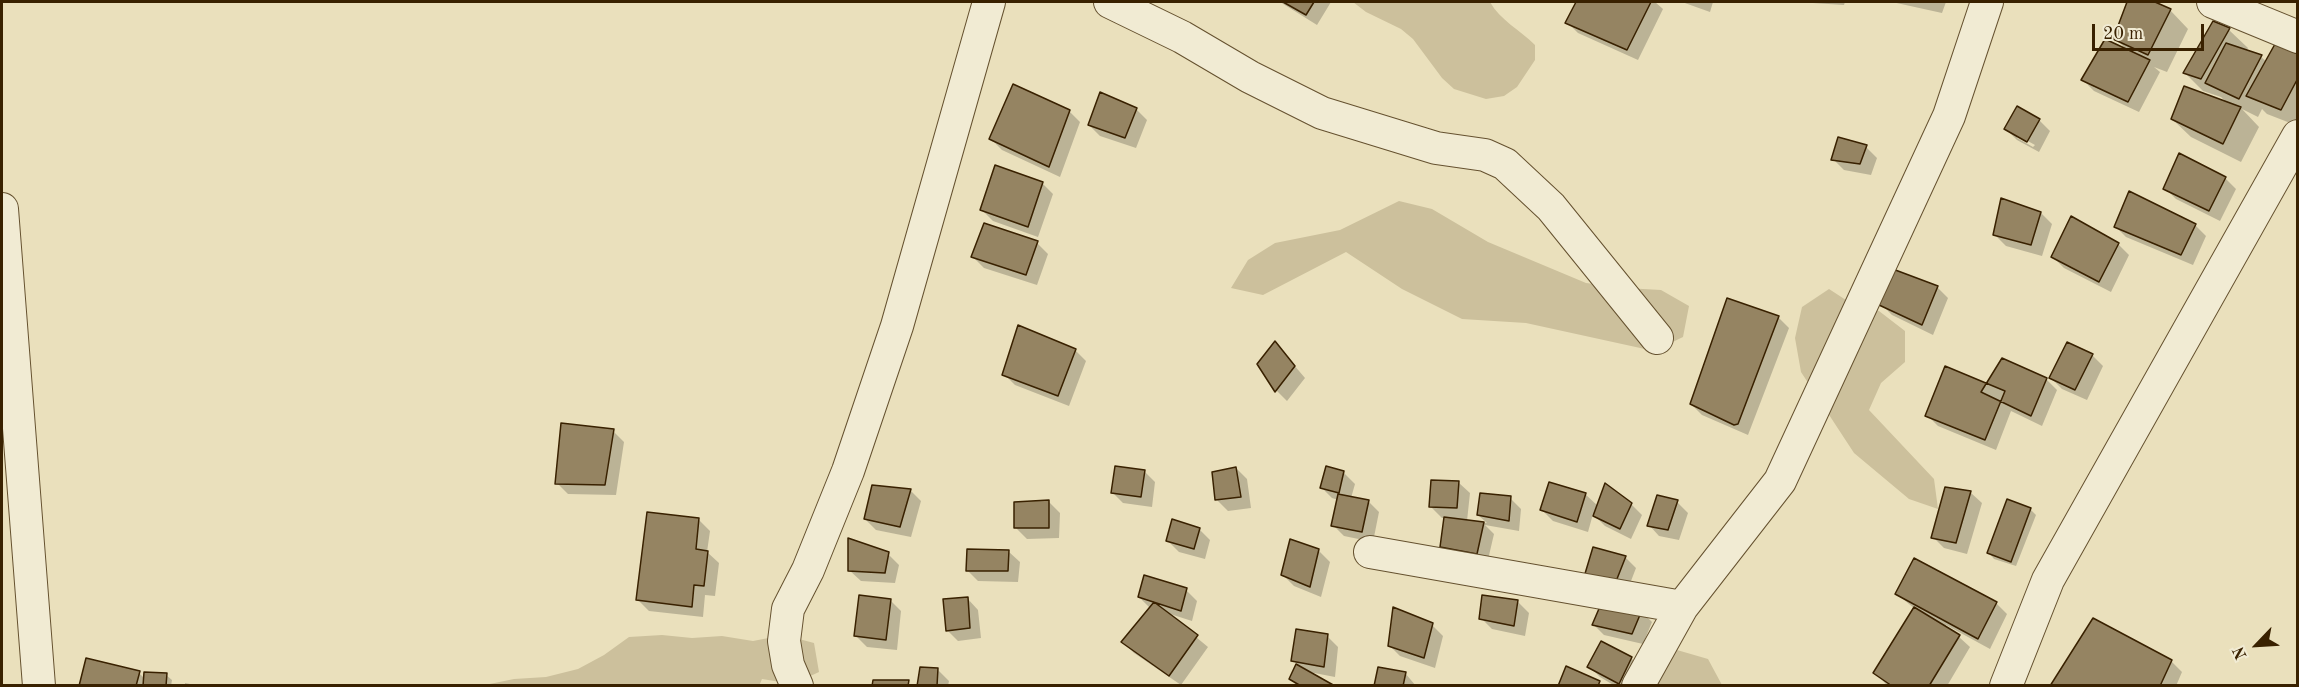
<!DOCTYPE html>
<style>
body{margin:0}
#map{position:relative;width:2299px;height:687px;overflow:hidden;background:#eae0bc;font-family:"Old Standard TT",serif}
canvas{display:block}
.frame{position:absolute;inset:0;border:3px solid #392100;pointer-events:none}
.north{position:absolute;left:2227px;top:615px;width:60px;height:60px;-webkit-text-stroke:4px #f1ebd3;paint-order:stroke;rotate:245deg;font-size:16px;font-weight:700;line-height:24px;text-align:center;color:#392100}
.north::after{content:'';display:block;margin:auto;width:21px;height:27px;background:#392100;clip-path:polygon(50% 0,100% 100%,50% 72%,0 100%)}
.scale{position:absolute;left:2092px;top:24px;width:112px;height:27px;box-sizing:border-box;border:3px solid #392100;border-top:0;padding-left:8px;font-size:18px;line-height:21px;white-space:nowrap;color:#392100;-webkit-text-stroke:4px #f1ebd3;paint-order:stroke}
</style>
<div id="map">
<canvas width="2299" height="687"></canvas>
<div class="frame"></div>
<div class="north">N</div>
<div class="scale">20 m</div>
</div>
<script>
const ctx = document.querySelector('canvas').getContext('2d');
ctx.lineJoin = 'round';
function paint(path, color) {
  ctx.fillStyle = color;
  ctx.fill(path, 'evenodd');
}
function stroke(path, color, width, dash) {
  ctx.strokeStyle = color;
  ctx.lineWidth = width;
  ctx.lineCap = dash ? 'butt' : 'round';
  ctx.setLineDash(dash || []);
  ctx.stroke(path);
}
paint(new Path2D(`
 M1353,2H1490C1500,20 1520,30 1535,45V60L1517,87L1504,96L1486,99L1454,89L1442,78L1413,39L1401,29L1366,12Z
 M1399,201L1432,209L1488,242L1586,283L1625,288L1661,290L1689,306L1683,337L1654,351L1526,323L1462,319L1402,289L1346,252L1263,295L1231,288L1248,260L1275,243L1340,230Z
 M1829,289L1849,302L1879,311L1905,331V362L1881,383L1869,410L1934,479L1938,509L1909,499L1854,453L1801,372L1795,338L1802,307Z
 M662,635L692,638L722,636L753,641L784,635L814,643L819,672L793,684L762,679L759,686H480L514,679L546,677L578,669L604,655L629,637Z
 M1677,650L1708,659L1722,685L1643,686L1652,667Z`), '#ccc09c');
paint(new Path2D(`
 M1280,2H1331L1317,25Z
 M1578,2H1655L1663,9L1638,60L1578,33L1567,22Z
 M1682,2H1713L1710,12Z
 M1797,2H1845L1844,5Z
 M1892,2H1946L1942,13Z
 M2129,2H2152L2170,10L2188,29L2167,72L2154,67L2160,72L2139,112L2094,91L2083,80L2127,50L2115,38Z
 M2213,23L2229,30L2248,48L2246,51L2261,57L2267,62L2298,56V126L2267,114L2262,109L2258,117L2242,109L2259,127L2241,162L2191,137L2172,119L2228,104L2221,97L2203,91L2185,73Z
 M1136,109L1147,120L1136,148L1100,136L1089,125Z
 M1069,111L1080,122L1060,177L1002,150L991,139Z
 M2039,120L2050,131L2039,152L2017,140L2006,129ZM2017,135L2035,145L2033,147L2017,138Z
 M1866,147L1877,158L1871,175L1844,170L1833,159Z
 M2225,178L2236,189L2220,221L2176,199L2165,188Z
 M1042,183L1053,194L1038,237L993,221L982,210Z
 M2041,213L2052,224L2042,256L2006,246L1995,235Z
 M2195,225L2206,236L2193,265L2126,237L2115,226Z
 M1037,243L1048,254L1037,285L984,268L973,257Z
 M2118,244L2129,255L2111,292L2064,268L2053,257Z
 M1937,287L1948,298L1933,335L1892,315L1881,304Z
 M1778,317L1789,328L1748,435L1702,415L1691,404Z
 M1276,344L1305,378L1287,401L1277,391L1259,364Z
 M1075,350L1086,361L1069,406L1015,385L1004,374Z
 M2092,355L2103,366L2087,400L2062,389L2051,378Z
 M2046,379L2057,390L2042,426L2011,411L1996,450L1938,426L1927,415L1987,385Z
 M613,431L624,442L616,495L568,494L557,483Z
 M1236,468L1247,479L1251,508L1228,511L1217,500Z
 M1144,471L1155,482L1152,507L1123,503L1112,492Z
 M1344,473L1355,484L1351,498L1368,501L1379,512L1373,542L1344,536L1333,525L1338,500L1332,498L1321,487Z
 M1459,483L1470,493L1467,521L1487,523L1478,515L1510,498L1521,509L1519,531L1485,525L1494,534L1487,564L1453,558L1442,547L1446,518H1442L1431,507Z
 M1946,488L1971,493L1982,503L1967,554L1944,548L1933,537Z
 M910,490L921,501L911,537L876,530L865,519Z
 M1585,494L1598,506L1631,504L1642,515L1631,539L1605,526L1593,514L1588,532L1553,521L1542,510Z
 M1049,502L1060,513L1059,538L1027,539L1016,528Z
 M1677,502L1688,513L1679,540L1659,536L1649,525Z
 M2030,509L2036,515L2016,566L1994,559L1989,553Z
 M699,520L710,531L707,552L719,563L715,596L705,595L703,617L649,611L638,600Z
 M1199,529L1210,540L1205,559L1179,552L1168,541Z
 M1319,551L1330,562L1321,597L1294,586L1283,575Z
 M1009,552L1020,562L1018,582L978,581L967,570Z
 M888,554L899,565L895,583L861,581L849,570Z
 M1625,557L1636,568L1626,594L1586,576Z
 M1186,590L1197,601L1192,621L1167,613L1208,647L1181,685L1134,653L1123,642L1151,609L1139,597Z
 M1897,594L1996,603L2007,614L1990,649L1946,625L1944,628L1959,637L1970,647L1947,686H1888L1875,673L1915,609Z
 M967,598L978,610L981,638L958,641L947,630Z
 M890,600L901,611L897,650L867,647L856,636Z
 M1518,602L1529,613L1525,636L1492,629L1481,618Z
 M1641,611L1652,622L1643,644L1604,635L1593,624Z
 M1432,625L1443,636L1435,668L1400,656L1389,645Z
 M1327,636L1338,647L1335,677L1309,672L1332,686H1297L1291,679L1298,665L1293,660Z
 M1631,658L1642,669L1634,686H1615L1600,677L1589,666Z
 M2171,661L2182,672L2176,686H2052Z
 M938,670L949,681L948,686H919Z
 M139,673L145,679L166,675L172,680L171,686H81Z
 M1405,673L1416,686H1376Z
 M185,683L200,686H185Z`), '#0003');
const building = new Path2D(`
 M1283,2H1314L1306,15Z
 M1576,2H1651L1627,50L1565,23Z
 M2127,2H2155L2171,9L2148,55L2113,39Z
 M2213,21L2230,28L2201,79L2183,73Z
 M2105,39L2150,60L2128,102L2081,80Z
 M2226,43L2262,55L2239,99L2205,83Z
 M2275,44L2298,54V78L2281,110L2246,96Z
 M1013,84L1070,110L1049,167L989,139Z
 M2184,86L2241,107L2223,144L2171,119Z
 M1100,92L1137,108L1125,138L1088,125Z
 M2017,106L2040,119L2027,142L2004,129Z
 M1838,137L1867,145L1860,164L1831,160Z
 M2179,153L2226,177L2209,211L2163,189Z
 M995,165L1043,182L1028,227L980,210Z
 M2129,191L2196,224L2181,255L2114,227Z
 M2001,198L2041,212L2031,245L1993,235Z
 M2071,216L2119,243L2099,282L2051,257Z
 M984,223L1038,241L1026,275L971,257Z
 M1890,268L1938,286L1922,325L1879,305Z
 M1727,298L1779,316L1738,424L1734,425L1690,404Z
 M1018,325L1076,349L1058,396L1002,375Z
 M1275,341L1295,366L1275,392L1257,364Z
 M2067,342L2093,354L2075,390L2049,378Z
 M2002,358L2047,378L2031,416L1981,392Z
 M1945,366L2005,391L1985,440L1925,416Z
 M561,423L614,429L605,485L555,484Z
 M1115,466L1145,470L1141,497L1111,493Z
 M1326,466L1344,471L1339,493L1320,488Z
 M1236,467L1241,497L1215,500L1212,472Z
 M1431,480L1459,481L1457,508L1429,507Z
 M1549,482L1586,493L1577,522L1540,510Z
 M1605,483L1632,503L1620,529L1593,516Z
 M872,485L911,489L900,527L864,519Z
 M1945,487L1971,491L1956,543L1931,538Z
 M1480,493L1511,496L1509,521L1477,515Z
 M1338,494L1369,500L1362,532L1331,526Z
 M1657,495L1678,500L1668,530L1647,526Z
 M2007,499L2031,508L2011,562L1987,553Z
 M1049,500V528H1014V502Z
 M647,512L699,518L696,549L708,551L704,586L694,585L692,607L636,600Z
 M1444,517L1484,522L1477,554L1440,547Z
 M1172,519L1200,528L1194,549L1166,541Z
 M848,538L889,552L885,573L848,571Z
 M1290,539L1319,549L1310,587L1281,575Z
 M1593,547L1626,556L1615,584L1584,577Z
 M967,549L1009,550L1008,571H966Z
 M1914,558L1997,602L1978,639L1895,594Z
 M1144,575L1187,588L1181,611L1138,597Z
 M859,595L891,599L886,640L854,636Z
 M1482,595L1518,600L1514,626L1479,619Z
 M968,597L970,628L946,631L943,599Z
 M1604,597L1642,610L1632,634L1592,625Z
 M1154,602L1198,635L1169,676L1121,642Z
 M1393,607L1433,623L1424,658L1388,646Z
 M1914,607L1960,635L1929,686H1892L1873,673Z
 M2093,618L2172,660L2160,686H2050Z
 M1296,629L1328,634L1324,667L1291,661Z
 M1601,641L1632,657L1619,684L1587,667Z
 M86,658L140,671L136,686H79Z
 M1296,664L1335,686H1301L1289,679Z
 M1566,666L1600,681L1598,686H1558Z
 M920,667L938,668L937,686H917Z
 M1378,667L1406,672L1403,686H1374Z
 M144,672L167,673L166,686H143Z
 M873,680H909L908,686H872Z`);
paint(building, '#958462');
stroke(building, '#392100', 1.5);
const minor = new Path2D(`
 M1110,2L1182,37L1250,77L1322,113L1436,148L1485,155L1505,164L1551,207L1657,338
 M2213,2L2298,37
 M2,209L39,686
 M1370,552L1682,607
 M797,686L788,665L784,641L788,609L808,570L848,471L897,326L989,2
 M1638,686L1682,607L1780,481L1949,116L1987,2
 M2006,686L2048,580L2298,136`);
stroke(minor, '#65512f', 34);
stroke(minor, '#f1ebd3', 32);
</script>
